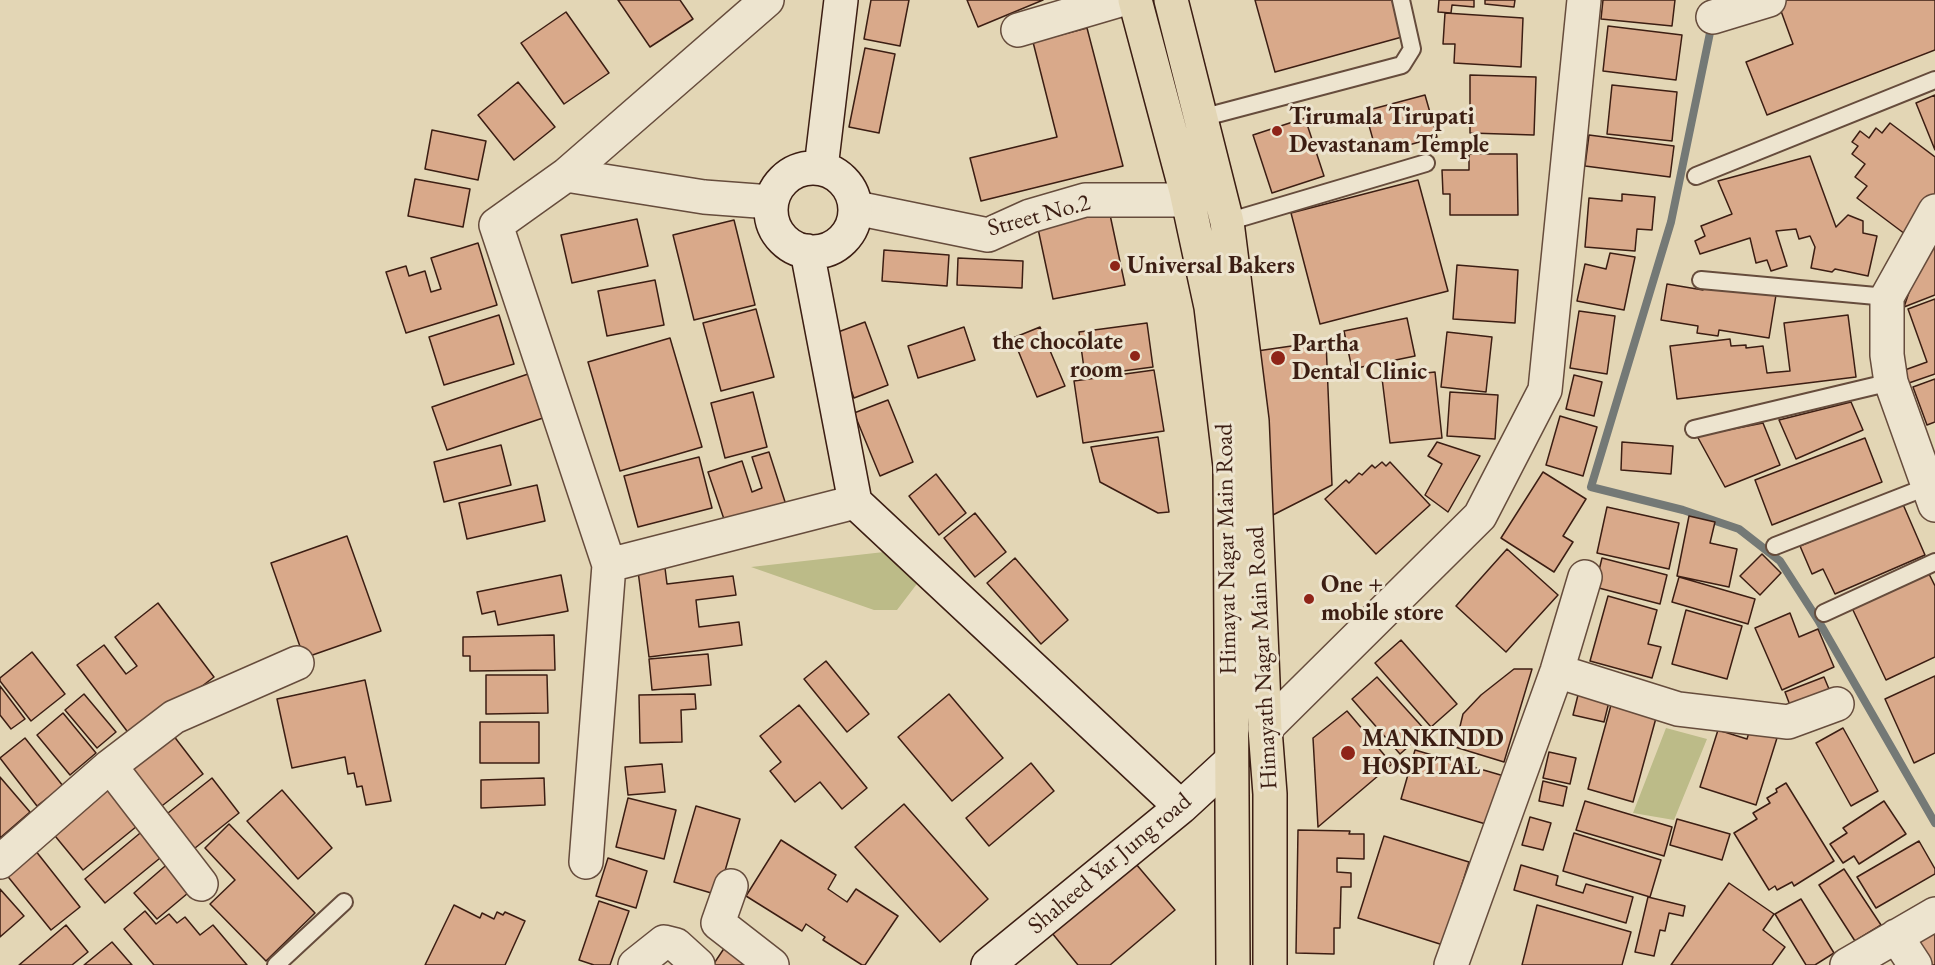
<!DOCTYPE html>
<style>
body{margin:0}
canvas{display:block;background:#e3d6b5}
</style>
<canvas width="1935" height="965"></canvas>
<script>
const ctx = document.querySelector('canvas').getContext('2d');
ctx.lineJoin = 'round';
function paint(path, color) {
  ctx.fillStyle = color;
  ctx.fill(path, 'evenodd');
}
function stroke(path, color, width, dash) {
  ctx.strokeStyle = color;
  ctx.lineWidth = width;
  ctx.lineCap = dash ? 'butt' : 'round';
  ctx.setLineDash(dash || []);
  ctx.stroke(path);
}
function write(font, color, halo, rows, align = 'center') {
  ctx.font = font + ' "EB Garamond",serif';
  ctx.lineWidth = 6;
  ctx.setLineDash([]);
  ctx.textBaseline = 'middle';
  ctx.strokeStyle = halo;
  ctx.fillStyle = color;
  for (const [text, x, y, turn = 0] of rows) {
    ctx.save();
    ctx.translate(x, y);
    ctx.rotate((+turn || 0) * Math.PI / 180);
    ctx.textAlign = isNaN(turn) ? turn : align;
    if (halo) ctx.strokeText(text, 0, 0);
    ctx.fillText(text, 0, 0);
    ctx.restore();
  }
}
paint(new Path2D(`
 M884,552L923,576L897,610H874L751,567Z
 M1666,728L1707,739L1674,820L1633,813Z`), '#bcbb88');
stroke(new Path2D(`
 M1712,23L1671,222L1591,487L1683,510L1739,529L1780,561L1818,620L1935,823`), '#747976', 8);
const building = new Path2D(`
 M618,0H680L693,19L650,47Z
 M871,0H909L900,46L864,39Z
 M967,0H1043L978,27Z
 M1255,0H1392L1402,37L1275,72Z
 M1439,0H1474V7L1452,5L1451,13L1438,12Z
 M1485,0H1515L1514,7L1485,4Z
 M1603,0H1675L1672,26L1601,19Z
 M1777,0H1935V50L1767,115L1746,62L1793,44Z
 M566,12L609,73L564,104L521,43Z
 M1445,13L1523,18L1521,67L1454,63L1455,44H1443Z
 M1608,26L1682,35L1676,80L1603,71Z
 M1087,28L1123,166L981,201L970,158L1057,137L1033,42Z
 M865,48L895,54L879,133L849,127Z
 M1470,75L1536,77L1534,135L1470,133Z
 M518,82L555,127L514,160L478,115Z
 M1612,85L1677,92L1672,141L1607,134Z
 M1425,95L1437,137L1377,154L1365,111Z
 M1935,95V150L1916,103Z
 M1305,118L1324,176L1272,193L1253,135Z
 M1890,123L1935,157V194L1905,234L1857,198L1867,186L1855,177L1865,164L1852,154L1858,146L1852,142L1860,131L1869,138L1876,128L1882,133Z
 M432,130L486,141L478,180L425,169Z
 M1589,135L1674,146L1670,177L1585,166Z
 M1469,154H1517L1518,215H1450V194H1443L1442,170H1469Z
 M1810,156L1836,227L1848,215L1863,221V233L1877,236L1868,276L1835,269L1832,272L1811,268L1815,247L1810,236L1799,239L1796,229L1776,231L1787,266L1771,271L1767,260L1756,263L1750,238L1700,254L1695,241L1705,236L1701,226L1732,214L1718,181Z
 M415,179L470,189L463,227L408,216Z
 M1418,180L1448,291L1320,324L1291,213Z
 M1622,194L1655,197L1652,230L1637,229L1635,251L1585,247L1589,198L1622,201Z
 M1109,210L1125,285L1053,299L1037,224Z
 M637,219L648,266L572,283L561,235Z
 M734,220L755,305L694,320L673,235Z
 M1935,236V295L1904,307L1922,254Z
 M478,243L497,305L406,333L386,272L406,266L409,276L425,271L431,292L441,289L431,258Z
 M884,250L949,255L947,286L882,281Z
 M1610,253L1635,257L1624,310L1577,301L1585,264L1606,269Z
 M958,258L1023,261L1022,288L957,285Z
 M1457,265L1518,270L1515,323L1453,319Z
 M655,280L664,325L607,336L598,291Z
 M1667,284L1703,290L1704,284L1776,295L1769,338L1719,330L1718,336L1697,333L1698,326L1661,320Z
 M1935,299V374L1906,384L1902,371L1927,362L1908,309Z
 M756,309L774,377L721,391L703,323Z
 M1579,311L1615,316L1607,374L1570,368Z
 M499,315L514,364L444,385L429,337Z
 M1848,315L1856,377L1677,399L1670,346L1730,339L1731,346L1746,345V348L1763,346L1767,373L1790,371L1784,323Z
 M1407,318L1415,356L1352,369L1344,331Z
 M865,322L888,385L854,398L830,335Z
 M1147,323L1153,367L1085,376L1079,332Z
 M964,327L975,360L918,378L908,346Z
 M1040,327L1065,386L1037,397L1013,338Z
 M1447,332L1492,337L1486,392L1441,387Z
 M670,338L702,447L620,471L588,362Z
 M1326,341L1332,485L1263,520L1257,351Z
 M1154,370L1164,431L1083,443L1074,381Z
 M1435,372L1442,438L1390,443L1382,378Z
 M528,374L543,418L447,450L432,407Z
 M1574,375L1602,382L1594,416L1566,409Z
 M1935,379V422L1927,425L1913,387Z
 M753,392L767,447L725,458L711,403Z
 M1450,392L1498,395L1495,439L1447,436Z
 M888,400L913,462L880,476L854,413Z
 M1851,402L1863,430L1796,459L1779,420Z
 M1560,416L1597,427L1583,476L1546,465Z
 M1763,423L1780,465L1725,487L1697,436Z
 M1158,437L1169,512L1158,513L1100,482L1091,447Z
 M1865,438L1882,482L1772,525L1755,480Z
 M1437,442L1480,456L1448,512L1425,495L1442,464L1428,456Z
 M1622,442L1673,446L1671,474L1621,470Z
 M501,445L511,485L444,502L434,462Z
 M769,452L787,508L727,528L708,472L742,461L752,492L762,488L752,457Z
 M699,457L712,508L638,527L624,476Z
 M1382,462L1386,466L1390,462L1430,505L1376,554L1325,499L1346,480L1349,483L1359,473L1362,475L1372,465L1375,468Z
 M1543,472L1586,499L1563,536L1573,542L1554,572L1501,538Z
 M936,474L966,513L939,535L909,496Z
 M537,485L545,521L467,539L459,503Z
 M1902,502L1925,555L1835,594L1823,569L1812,574L1800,546Z
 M1607,507L1679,523L1669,569L1597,553Z
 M975,513L1006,552L975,577L944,538Z
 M1689,516L1715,522L1710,543L1737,549L1729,587L1677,576Z
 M347,536L381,631L304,658L271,563Z
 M1507,549L1558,595L1506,652L1456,606Z
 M1762,554L1781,573L1760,595L1740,576Z
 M1015,558L1068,620L1041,644L987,583Z
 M1602,558L1667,575L1660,604L1595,587Z
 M665,568L667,584L733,576L736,595L696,600L699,627L739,622L742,645L649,657L638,571Z
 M1928,572L1935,586V657L1886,680L1852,608Z
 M561,575L568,611L498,625L495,611L482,614L477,592Z
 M1679,577L1755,599L1748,624L1672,602Z
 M1608,596L1657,610L1648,644L1661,647L1652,678L1590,661Z
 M158,603L214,677L133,739L77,665L104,645L126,674L137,666L115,637Z
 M1686,610L1742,626L1727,679L1672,664Z
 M1790,613L1799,637L1818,629L1834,667L1782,690L1755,628Z
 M554,635L555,670L470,671V656H463V637Z
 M1401,640L1457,704L1431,727L1375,663Z
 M32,652L65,694L31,721L0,681V678Z
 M708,654L711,685L652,690L649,659Z
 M826,661L869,714L847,732L804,679Z
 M1514,669H1532L1504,762L1455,747L1463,714L1481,695Z
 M486,675H547L548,713L486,714Z
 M1935,676V753L1914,763L1885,699Z
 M1377,677L1426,731L1400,754L1352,699Z
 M1824,677L1834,701L1794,716L1785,692Z
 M365,680L391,801L366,805L362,786L357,787L354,773L348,774L345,757L292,768L277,699Z
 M0,686L25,719L11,729L0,715Z
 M1580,687L1611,694L1604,722L1573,715Z
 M84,694L116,732L97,748L65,710Z
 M695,694L696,709L681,710L682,742L640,743L639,695Z
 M949,694L1003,758L952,801L898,737Z
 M799,705L867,788L842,809L820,782L795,802L770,771L781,762L760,736Z
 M1611,705L1656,718L1633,802L1588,789Z
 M1347,711L1392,764L1318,827L1313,738Z
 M63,713L96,753L70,775L37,735Z
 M480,722H539V763H480Z
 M1843,728L1878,791L1851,806L1816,743Z
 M1750,729L1777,738L1756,805L1700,787L1718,730L1747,739Z
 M173,735L203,774L154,812L124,773Z
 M25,738L63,786L37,806L0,758Z
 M1415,750L1504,776L1489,825L1401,799Z
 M1549,752L1576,758L1570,784L1543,778Z
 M1031,763L1054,791L989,846L966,818Z
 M662,764L665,792L628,795L625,767Z
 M0,777L30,812L0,838Z
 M212,778L239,813L190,852L163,817Z
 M544,778L545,805L481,808V780Z
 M1543,781L1567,787L1563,806L1539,801Z
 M110,783L142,822L83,870L51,831Z
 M1786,783L1834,861L1794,886L1792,882L1777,890L1775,886L1769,890L1734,833L1757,819L1753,813L1770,803L1767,798L1777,792L1776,789Z
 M282,790L332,848L298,879L247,821Z
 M628,798L676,810L664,859L616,847Z
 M1585,801L1672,827L1664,856L1576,830Z
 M1884,801L1906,834L1859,864L1854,856L1843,863L1830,844L1847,833L1843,828Z
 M904,804L988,899L940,942L855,847Z
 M696,806L740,819L718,895L674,882Z
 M1530,817L1551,823L1543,850L1522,845Z
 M1677,819L1730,834L1722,860L1670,845Z
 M229,824L315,913L266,961L210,904L235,880L205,848Z
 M145,829L165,854L105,903L85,879Z
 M1298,830L1350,831L1349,834H1364V859L1337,858V872L1351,873V887H1341L1340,928H1334V954L1296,953Z
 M1574,833L1661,860L1650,897L1563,871Z
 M1384,836L1469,862L1443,945L1358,918Z
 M781,840L836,875L828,889L847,902L856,889L898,916L865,965H862L823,940L825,937L806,924L802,931L746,896Z
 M1919,841L1935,869V874L1876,908L1857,877Z
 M35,850L80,907L51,930L5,873Z
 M608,858L647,871L636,908L596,896Z
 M171,861L194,888L157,919L134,893Z
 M1136,864L1175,910L1110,965H1078L1052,933Z
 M1521,865L1558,876L1556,885L1583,893L1586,884L1633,897L1626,923L1514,890Z
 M1844,869L1881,925L1855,941L1819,885Z
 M1729,883L1774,914L1763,930L1785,947L1772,965H1671Z
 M0,889L24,916L0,937Z
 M1648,897L1685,906L1683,916L1669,913L1665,931L1660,930L1654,956L1635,952Z
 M1801,899L1834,953L1815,965H1806L1775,914Z
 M599,901L629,911L610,965H594L579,960Z
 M454,905L480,918L482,913L494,919L497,912L503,915L505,912L525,921L505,965H425Z
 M1537,905L1631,932L1622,965H1522Z
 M145,911L156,924L169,914L177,923L185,917L200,935L213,925L247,965H154L124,929Z
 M1935,924V965H1924L1909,941Z
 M66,925L88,952L72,965H19Z
 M112,942L132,965H84Z
 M725,947L744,965H713Z`);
paint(building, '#d9a98a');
stroke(building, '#3c1e13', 1.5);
const lane = new Path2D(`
 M1201,118L1402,65L1412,49L1401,0
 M1696,176L1935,80
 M1227,222L1426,163
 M1701,280L1887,297
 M1694,429L1891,382
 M1775,546L1929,486
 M1824,613L1935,562
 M276,965L344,902`);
const street = new Path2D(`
 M1713,17L1769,0
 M1018,30L1120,0
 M566,175L704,197L771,202
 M856,208L988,235L1030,216L1085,200H1188
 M1935,211L1887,297V355L1891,382L1935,505
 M609,565L855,502
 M1557,671L1678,709L1788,722L1837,704
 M1265,729L1480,516L1545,390L1584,0
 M110,766L201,884
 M0,862L110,766L174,717L297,663
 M586,862L609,565L496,225L566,175L767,0
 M731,886L718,923L772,965
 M1896,936L1915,965
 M635,965L664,942L676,945L698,965
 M1451,965L1557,671L1585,577
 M1847,965L1935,914`);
const secondary = new Path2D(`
 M771 210a42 42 0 1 1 84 0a42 42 0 1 1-84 0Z
 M821,168L841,0
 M807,251L855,502L1181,807
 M988,965L1181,807L1231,761`);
const primary = new Path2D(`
 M1135,0L1186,191L1211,307L1230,466L1233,965
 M1171,0L1227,222L1252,421L1265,729L1270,794V965`);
stroke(lane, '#664c3c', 20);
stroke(street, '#664c3c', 36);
stroke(secondary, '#3c1e13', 36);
stroke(primary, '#3c1e13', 36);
stroke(lane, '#ede4cf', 16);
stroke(street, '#ede4cf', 33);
stroke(secondary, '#ede4cf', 33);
stroke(primary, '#e3d6b5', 33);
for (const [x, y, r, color] of [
 [1277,131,6,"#8f2418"],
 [1115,266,6,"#8f2418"],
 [1135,356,6,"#8f2418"],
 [1278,358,8,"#8f2418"],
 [1309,599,6,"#8f2418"],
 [1348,753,8,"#8f2418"]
]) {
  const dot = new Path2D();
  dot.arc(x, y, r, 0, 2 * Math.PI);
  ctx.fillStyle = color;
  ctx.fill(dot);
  stroke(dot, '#ede4cf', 2);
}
write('bold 24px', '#3c1e13', '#ede4cf', [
 ["Tirumala Tirupati",1289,117],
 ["Devastanam Temple",1289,145],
 ["Universal Bakers",1127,266],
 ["the chocolate",1123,342,"right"],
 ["room",1123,370,"right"],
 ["Partha",1292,344],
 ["Dental Clinic",1292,372],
 ["One +",1321,585],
 ["mobile store",1321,613],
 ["MANKINDD",1362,739],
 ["HOSPITAL",1362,767]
], 'left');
write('24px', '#3c1e13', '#ede4cf', [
 ["Street No.2",1039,216,-15],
 ["Himayat Nagar Main Road",1227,549,-91],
 ["Himayath Nagar Main Road",1263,658,-93],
 ["Shaheed Yar Jung road",1110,864,-40]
]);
</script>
